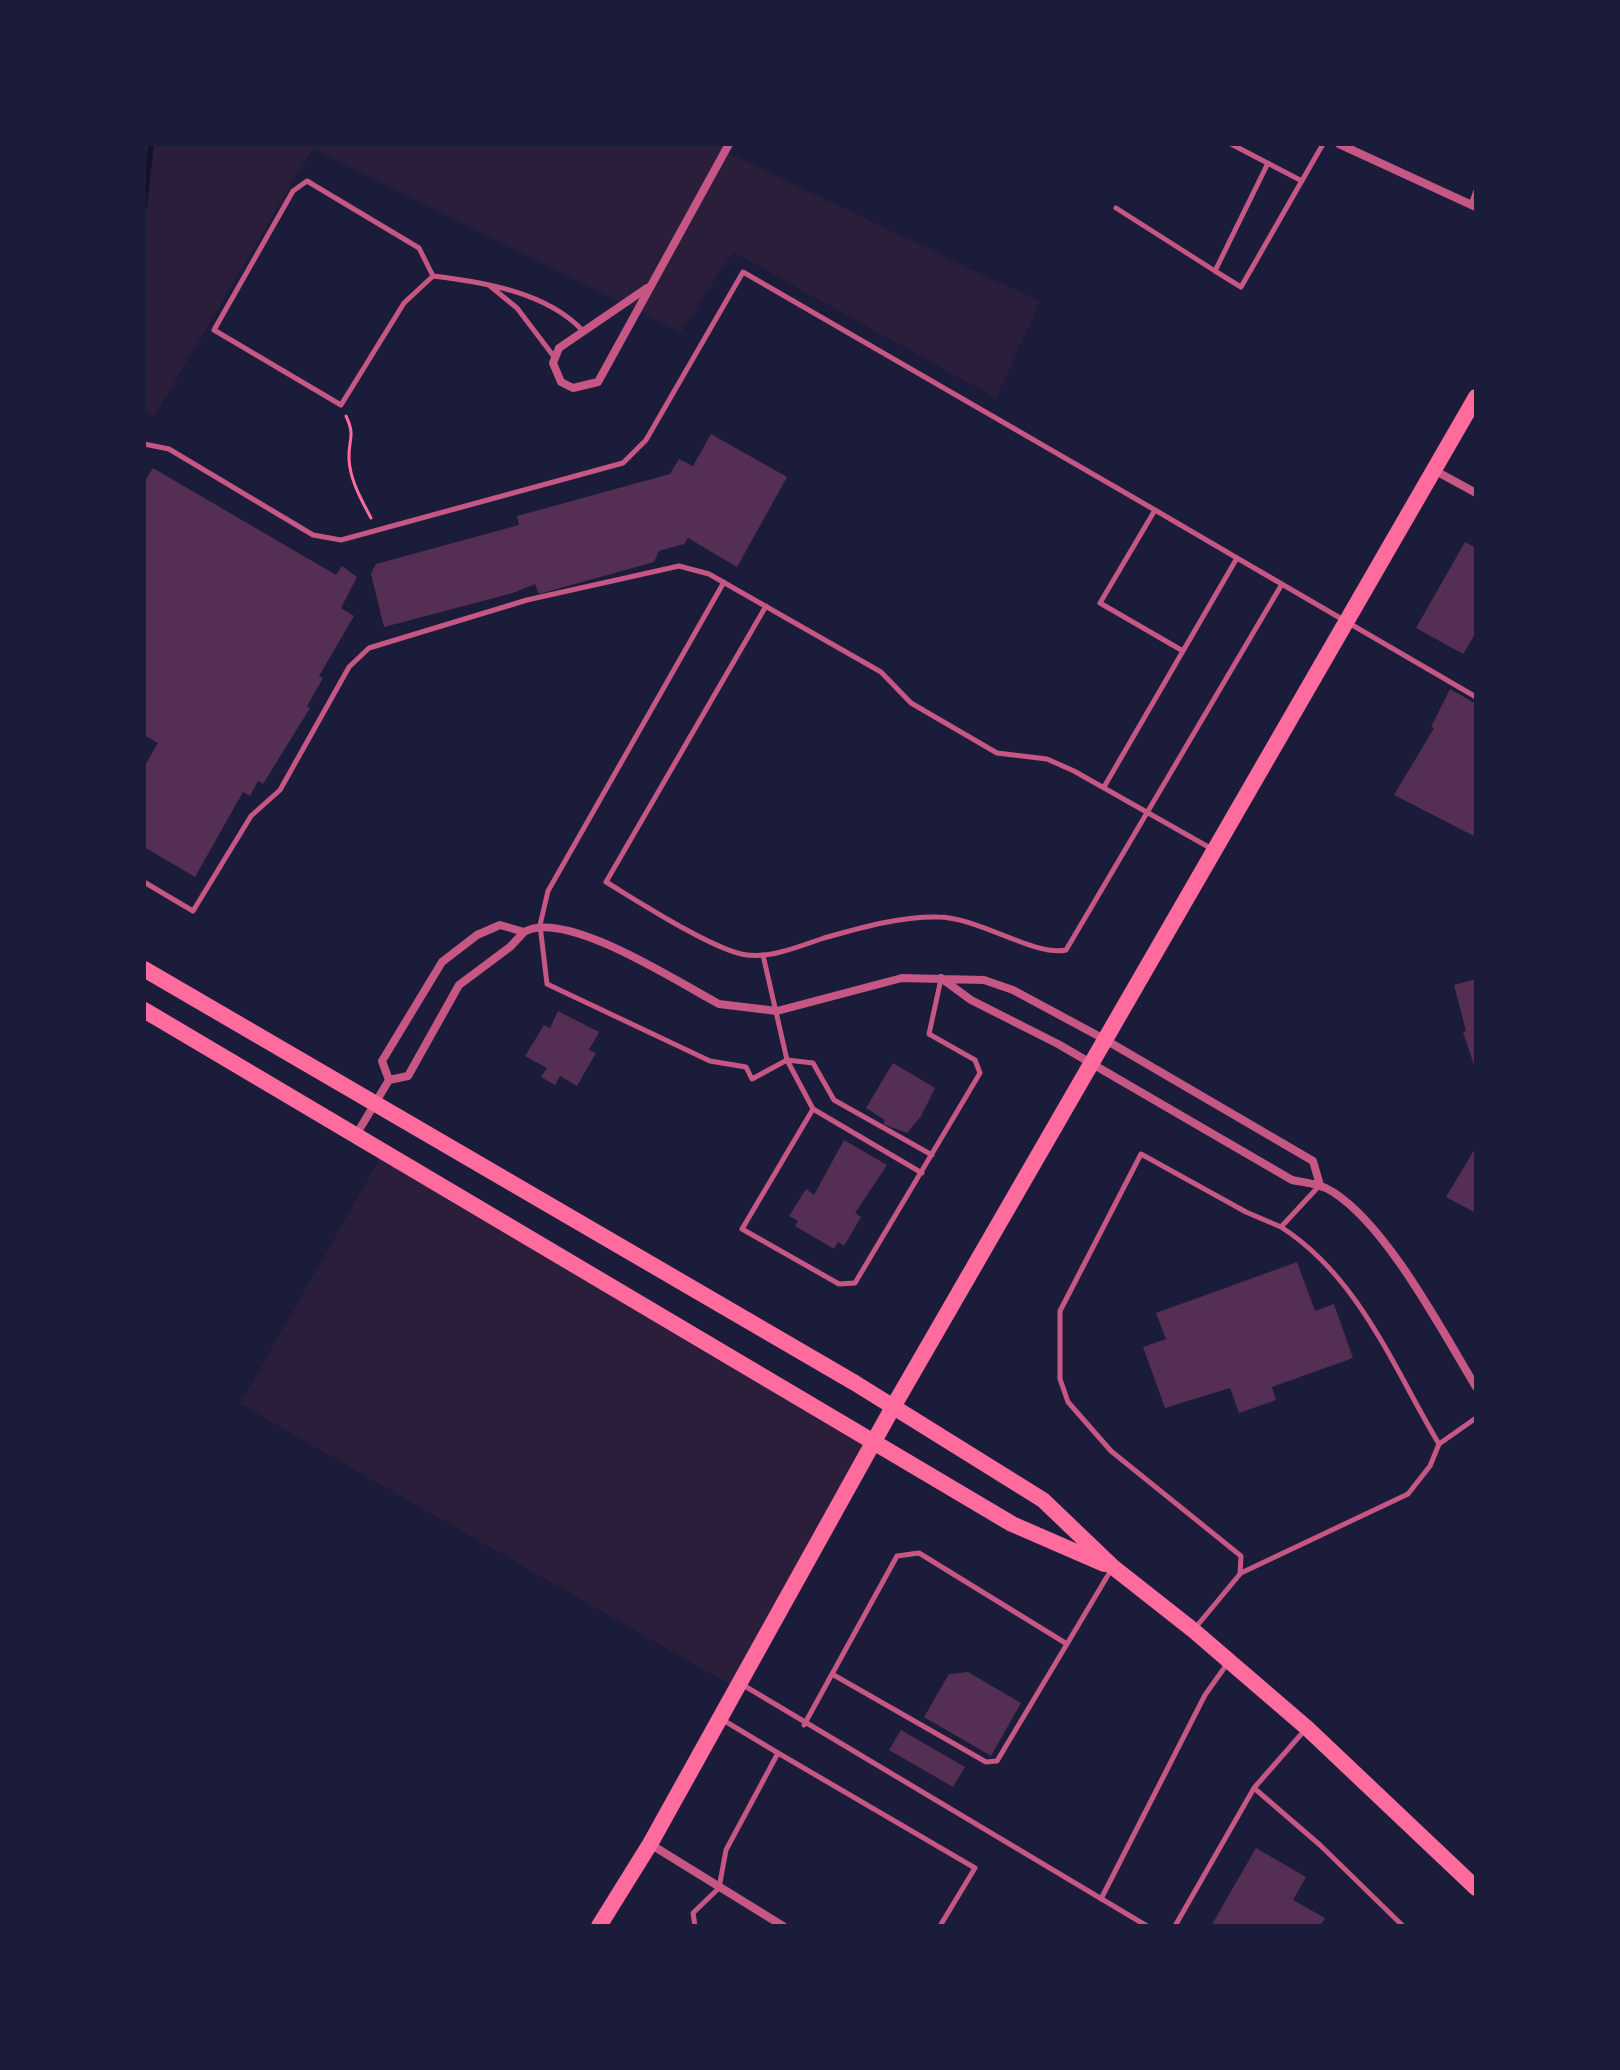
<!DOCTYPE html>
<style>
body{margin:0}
#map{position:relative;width:1620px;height:2070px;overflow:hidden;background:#1b1b3a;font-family:Commissioner,sans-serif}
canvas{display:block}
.frame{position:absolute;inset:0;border:146px solid #1b1b3a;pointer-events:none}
</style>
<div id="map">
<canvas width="1620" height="2070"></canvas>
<div class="frame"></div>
</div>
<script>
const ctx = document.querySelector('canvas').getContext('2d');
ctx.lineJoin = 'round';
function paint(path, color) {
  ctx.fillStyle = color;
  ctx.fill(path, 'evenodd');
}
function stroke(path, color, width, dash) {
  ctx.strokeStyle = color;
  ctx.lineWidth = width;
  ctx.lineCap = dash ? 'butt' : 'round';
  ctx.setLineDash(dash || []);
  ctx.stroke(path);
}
paint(new Path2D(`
 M144,144H729L726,152L1040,302L996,398L733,252L681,332L313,148L154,417L144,411Z
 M383,1153L874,1441L736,1688L240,1404Z`), '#2a1e3b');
stroke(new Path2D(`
 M144,206L151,144`), '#12122b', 6);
paint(new Path2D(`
 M711,434L787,477L737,567L688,538L684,544L659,551L654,562L539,594L535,584L513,593L384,627L371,574L376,564L519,525L517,516L670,474L679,459L693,466Z
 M153,468L336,575L342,566L357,577L341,608L354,616L319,676L323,678L307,706L310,708L263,784L258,781L250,796L243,792L195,877L144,847V767L158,743L144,735V483Z
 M1465,542L1476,548V632L1463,654L1416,628Z
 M1450,689L1476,704V837L1394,795L1434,728L1431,727Z
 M1476,979V1068H1475L1463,1032L1466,1031L1454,985Z
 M558,1011L599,1032L589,1050L596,1053L577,1086L560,1076L555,1085L541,1077L547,1068L525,1056L544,1025L550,1028Z
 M893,1063L935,1088L921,1116L907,1133L883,1124L885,1120L866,1108Z
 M844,1140L887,1165L855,1213L861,1217L844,1246L838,1242L834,1249L795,1226L798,1221L789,1216L806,1189L814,1195Z
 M1476,1147V1213L1446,1197Z
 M1297,1262L1315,1311L1334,1304L1353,1358L1272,1387L1276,1400L1239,1413L1230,1388L1165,1408L1143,1347L1166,1339L1156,1313Z
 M968,1672L1021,1703L991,1756L924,1717L949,1674Z
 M901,1730L965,1767L953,1787L889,1750Z
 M1256,1848L1306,1877L1293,1900L1325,1918L1320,1926H1211Z`), '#542f53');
stroke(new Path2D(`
 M346,416C356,437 348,439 349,459C350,480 361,499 371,518`), '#ff6b9d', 3);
stroke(new Path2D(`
 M1231,144L1302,181
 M1268,163L1215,271L1241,287L1323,144
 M1471,204L1476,191
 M1116,208L1215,271
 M433,276L419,248L307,181L293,191L214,330L341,405L404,303L433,276C483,282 547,292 583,331
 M490,286L517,308L555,358
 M144,444L169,449L313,535L341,540L623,463L646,440L743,272L1155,510
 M724,582L548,891L540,925L547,984L710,1061L746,1067L752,1079L787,1060L763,955
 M766,606L606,882C636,900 716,952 747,955C772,958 800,946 824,938C860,928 901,916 938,917C978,917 1035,957 1066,950L1282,584
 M1183,651L1100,603L1155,510L1237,558
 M1104,787L1237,558L1476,697
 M144,882L193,911L251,816L280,790L349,667L369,648L527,600L679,566L709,574L881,672L911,703L997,753L1047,759L1074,771L1212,849
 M813,1109L742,1229L839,1284L855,1283L980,1073L975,1060L929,1034L941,979
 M922,1173L813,1109L787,1060L813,1063L834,1100L932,1155
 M1320,1185L1281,1227C1359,1277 1393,1367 1439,1444L1476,1418
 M1241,1573L1408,1494L1430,1466L1439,1444
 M1196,1627L1240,1574L1241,1556L1111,1451L1068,1402L1060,1379V1311L1141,1154L1246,1212L1281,1227
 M832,1674L986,1762L997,1761L1067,1644
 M743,1685L1147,1926
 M804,1725L897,1556L919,1553L1067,1644L1111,1570
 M778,1753L975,1868L940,1926
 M1254,1788L1320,1845L1403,1926
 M1101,1899L1205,1695L1227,1664
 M695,1926L693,1913L719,1888L726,1850L778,1753L723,1720
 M1175,1926L1254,1788L1304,1731`), '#c65784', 5);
stroke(new Path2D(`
 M1339,144L1476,207
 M647,288L559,348L553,363L561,382L573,388L598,382L729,144
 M1434,470L1476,493
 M500,925L524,932L510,947L459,985L408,1076L389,1080L382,1061L442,962L477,935Z
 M524,932C565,908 679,983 719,1004L777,1011L902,978L984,980L1013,990L1104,1039L1313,1161L1320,1185
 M941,978L971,1000L1058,1044L1292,1180C1307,1183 1321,1184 1333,1192C1388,1227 1442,1331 1476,1387
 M356,1135L389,1080
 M650,1844L783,1926`), '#c65784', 8);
stroke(new Path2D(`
 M144,969L855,1383L1043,1500L1113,1567L1193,1630L1307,1728L1476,1888
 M144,1010L1012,1524L1104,1564
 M599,1926L650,1844L893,1407L1476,397`), '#ff6b9d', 16);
</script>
